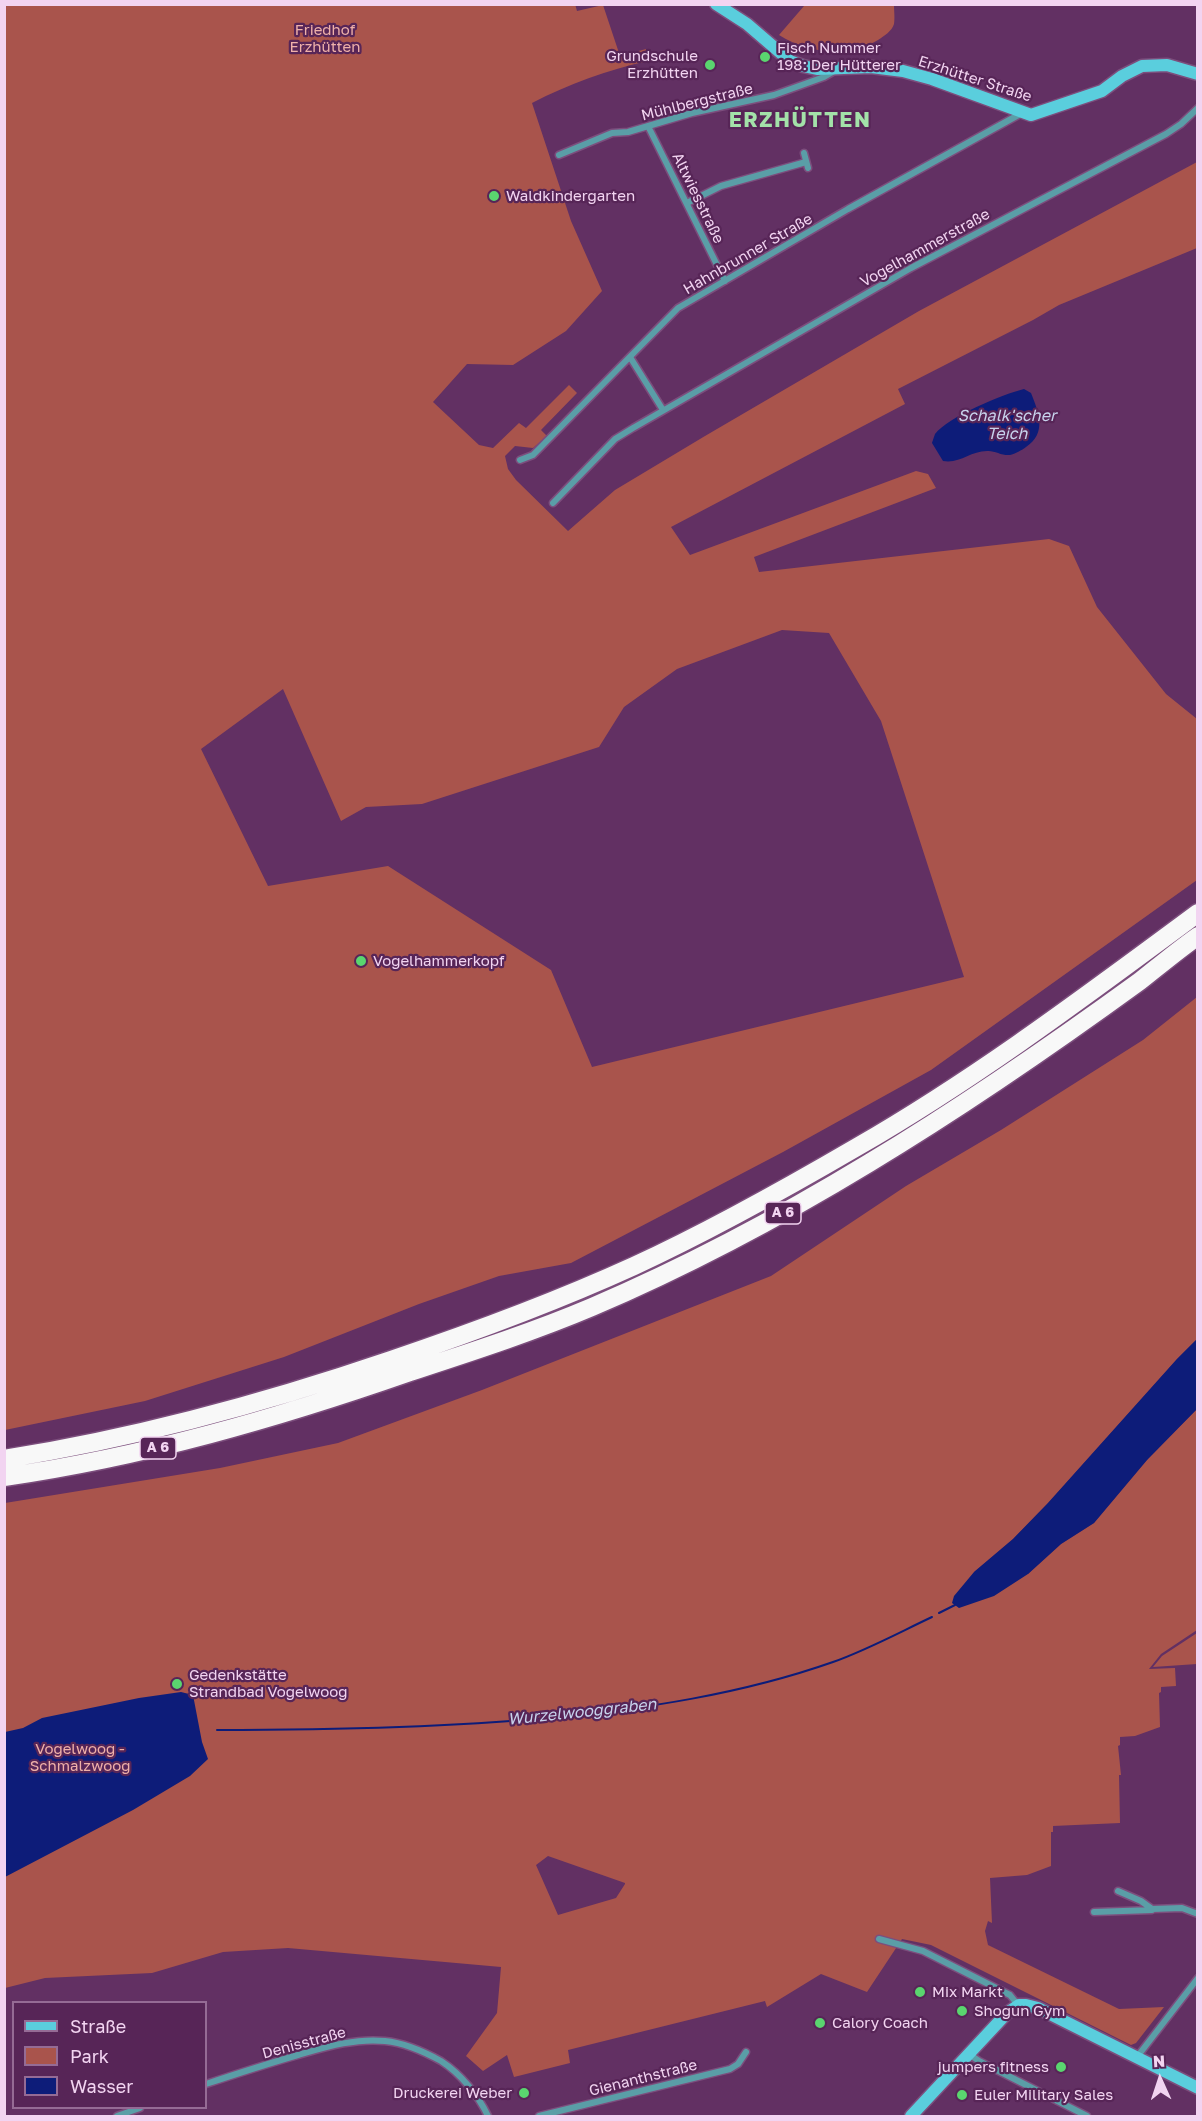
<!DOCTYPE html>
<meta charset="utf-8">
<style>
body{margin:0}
#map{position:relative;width:1202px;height:2121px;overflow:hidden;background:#623063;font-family:"Golos Text",sans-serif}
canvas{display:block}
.frame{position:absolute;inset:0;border:6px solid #f2d4f1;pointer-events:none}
.legend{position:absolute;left:12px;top:2001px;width:195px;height:108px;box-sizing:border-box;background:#572557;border:2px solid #956b95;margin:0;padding:8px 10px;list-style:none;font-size:18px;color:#f2d4f1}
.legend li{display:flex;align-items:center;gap:12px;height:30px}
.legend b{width:30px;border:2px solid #956b95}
.north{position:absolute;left:1130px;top:2049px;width:60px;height:60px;-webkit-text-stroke:4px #572557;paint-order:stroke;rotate:357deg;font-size:16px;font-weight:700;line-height:24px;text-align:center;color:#f2d4f1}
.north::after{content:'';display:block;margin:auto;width:21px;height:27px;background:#f2d4f1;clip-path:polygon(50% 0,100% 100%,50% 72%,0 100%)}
</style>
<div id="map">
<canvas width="1202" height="2121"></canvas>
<div class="frame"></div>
<ul class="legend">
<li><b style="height:8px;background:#5acedd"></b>Straße</li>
<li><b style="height:16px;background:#a9544c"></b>Park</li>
<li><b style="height:16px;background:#0d1c79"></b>Wasser</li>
</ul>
<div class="north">N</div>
</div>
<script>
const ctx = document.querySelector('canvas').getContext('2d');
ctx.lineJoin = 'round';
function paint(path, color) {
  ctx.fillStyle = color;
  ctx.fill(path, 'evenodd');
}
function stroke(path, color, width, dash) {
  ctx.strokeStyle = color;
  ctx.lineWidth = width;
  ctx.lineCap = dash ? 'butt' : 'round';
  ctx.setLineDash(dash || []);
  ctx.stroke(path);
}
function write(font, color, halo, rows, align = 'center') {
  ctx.font = font + ' "Golos Text",sans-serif';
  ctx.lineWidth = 4.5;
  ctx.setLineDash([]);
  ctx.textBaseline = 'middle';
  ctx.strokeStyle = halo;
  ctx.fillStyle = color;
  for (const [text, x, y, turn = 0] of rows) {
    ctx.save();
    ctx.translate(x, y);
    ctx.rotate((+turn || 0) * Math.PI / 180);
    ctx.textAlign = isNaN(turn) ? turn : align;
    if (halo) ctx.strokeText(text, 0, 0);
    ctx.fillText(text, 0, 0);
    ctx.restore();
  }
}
paint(new Path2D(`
 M575,4L577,11L603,5L620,56L646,49L648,61C607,70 569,84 532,103L571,221L602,291L566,331L513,365L467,364L433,402L479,445L493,448L519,423L526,428L569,385L577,393L541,430L547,436L533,448L515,446L505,456L508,469L516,480L568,531L615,490L705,436L919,311L1197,162V248L1059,305L1033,320L898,389L905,404L671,527L690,555L916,471L928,474L936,488L754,557L759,572L1049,539L1069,546L1097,607L1166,694L1197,719V880L931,1070L783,1152L571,1263L499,1276L419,1304L284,1357L145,1401L5,1430V5ZM782,630L829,633L881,721L964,977L592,1067L551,970L388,866L268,886L201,749L283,689L341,821L366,807L422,804L599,747L624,707L677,669Z
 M850,4L894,5C894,10 895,18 894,24C892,31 884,36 878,40C847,59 808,53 779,35L804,6Z
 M1197,997V1339L1177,1359L1048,1503L1013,1539L974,1572L1028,1574L1061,1544L1094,1523L1147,1460L1197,1409V1630L1161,1654L1149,1669L1175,1668L1176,1686L1161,1687V1692L1159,1693L1160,1727L1135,1736L1120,1737V1745L1118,1746L1121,1775H1119L1120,1823L1053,1826V1832H1051V1866L1027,1875L990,1878L992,1923L988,1921L985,1931L988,1945L1119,2009L1164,2007L1136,2043L1131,2045L931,1945L902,1939L867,1992L821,1974L767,2007L765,2001L568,2050L570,2063L514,2077L507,2055L483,2071L466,2056L497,2013L501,1967L288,1948L223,1952L152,1973L45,1978L5,1988V1503L220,1468L338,1443L482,1390L771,1276L906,1186L1001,1130L1143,1040ZM548,1856L625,1883V1884L616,1898L558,1915L536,1865Z
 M1197,1633V1664L1153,1667L1162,1656Z`), '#a9544c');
paint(new Path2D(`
 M1024,389L1031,393C1039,413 1047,433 1026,447C1022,450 1015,454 1010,455C1002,456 994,450 987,451C970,451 960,464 943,461L932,443C932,443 935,434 935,434C948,417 1003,394 1024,389Z
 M1197,1339V1409L1147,1460L1094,1523L1061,1544L1028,1574L994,1596L959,1608L952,1603L954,1596L974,1572L1013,1539L1048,1503L1177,1359Z
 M181,1692L193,1695L202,1742L208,1759L190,1776L133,1810L5,1877V1732L23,1728L42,1718L139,1698Z`), '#0d1c79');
stroke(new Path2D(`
 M939,1613L955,1605
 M217,1730C328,1730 438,1728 548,1718C644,1709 742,1694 833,1662C867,1650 900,1632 932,1617`), '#0d1c79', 2);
const street = new Path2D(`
 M648,126L725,281
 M804,153L808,168
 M559,155L612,133L628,132L692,113L774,95L824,77L836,70
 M687,203L721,186L806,162
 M630,357L663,410
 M520,460L533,455L678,308L848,209L1022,113
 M553,503L615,439L633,428L911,268L1166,134L1181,124L1198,108
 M1118,1891L1141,1901L1152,1909L1182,1908L1198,1914
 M1094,1912L1152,1910
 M879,1939L923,1951L1010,1995L1018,2005
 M969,2054L979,2061L1087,2116
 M1137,2057L1198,1978
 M206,2084C236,2074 267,2064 298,2055C326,2047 355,2038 385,2041C405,2043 423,2051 441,2061C461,2074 478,2095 488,2116
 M117,2116L140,2108
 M539,2116L730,2069L738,2064L746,2052`);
const secondary = new Path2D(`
 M716,4L747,24L790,61L803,66L817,69L871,67L903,71L932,79L1031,115L1102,91L1122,76L1142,66L1167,65L1198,74
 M911,2116L1007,2013L1019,2005H1026L1038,2008L1198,2088`);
const highway = new Path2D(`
 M4,1459C136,1438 265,1403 391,1360C474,1332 555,1302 634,1266C710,1231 785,1189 857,1147C977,1078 1087,995 1198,913
 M4,1477C143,1457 278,1418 410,1372C471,1352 533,1332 592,1307C688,1266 780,1217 869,1163C962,1107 1052,1045 1140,981C1159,966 1178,950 1198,936`);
stroke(street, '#7c4e7d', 9);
stroke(secondary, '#7c4e7d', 15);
stroke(highway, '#7c4e7d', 21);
stroke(street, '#5a9ea7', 6);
stroke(secondary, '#5acedd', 12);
stroke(highway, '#f8f8f8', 18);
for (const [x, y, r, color] of [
 [765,57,6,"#5ad56f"],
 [710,65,6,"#5ad56f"],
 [494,196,6,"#5ad56f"],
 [361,961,6,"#5ad56f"],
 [177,1684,6,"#5ad56f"],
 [920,1992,6,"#5ad56f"],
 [962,2011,6,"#5ad56f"],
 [820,2023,6,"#5ad56f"],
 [1061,2067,6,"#5ad56f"],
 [524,2093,6,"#5ad56f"],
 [962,2095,6,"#5ad56f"]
]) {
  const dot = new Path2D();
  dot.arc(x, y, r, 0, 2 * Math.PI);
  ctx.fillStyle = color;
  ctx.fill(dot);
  stroke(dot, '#572557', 2);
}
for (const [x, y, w] of [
 [783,1213,36],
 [158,1448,36]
]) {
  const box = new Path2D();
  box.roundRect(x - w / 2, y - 11, w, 22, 4.5);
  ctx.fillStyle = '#572557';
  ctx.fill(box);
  stroke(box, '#f2d4f1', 1.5);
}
write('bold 14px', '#f2d4f1', null, [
 ["A 6",783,1213],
 ["A 6",158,1448]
]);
write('15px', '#efb1a9', '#572557', [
 ["Friedhof",325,30],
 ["Erzhütten",325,47],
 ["Vogelwoog -",80,1749],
 ["Schmalzwoog",80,1766]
]);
write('15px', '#f2d4f1', '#572557', [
 ["Fisch Nummer",777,48],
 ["198: Der Hütterer",777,65],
 ["Grundschule",698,56,"right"],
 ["Erzhütten",698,73,"right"],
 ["Waldkindergarten",506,196],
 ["Vogelhammerkopf",373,961],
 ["Gedenkstätte",189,1675],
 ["Strandbad Vogelwoog",189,1692],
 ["Mix Markt",932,1992],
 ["Shogun Gym",974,2011],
 ["Calory Coach",832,2023],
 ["jumpers fitness",1049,2067,"right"],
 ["Druckerei Weber",512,2093,"right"],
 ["Euler Military Sales",974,2095]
], 'left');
write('15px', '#f2d4f1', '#572557', [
 ["Erzhütter Straße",975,79,18],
 ["Mühlbergstraße",697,102,-14],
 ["Altwiesstraße",698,198,64],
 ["Vogelhammerstraße",925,248,-29],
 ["Hahnbrunner Straße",748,254,-30],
 ["Denisstraße",304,2043,-15],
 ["Gienanthstraße",643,2078,-14]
]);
write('italic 16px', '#c7d2ec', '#572557', [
 ["Schalk'scher",1007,416],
 ["Teich",1007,434],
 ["Wurzelwooggraben",582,1712,-6]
]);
ctx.letterSpacing = '1.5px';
write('bold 21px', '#a3e1a9', '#572557', [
 ["ERZHÜTTEN",800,120]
]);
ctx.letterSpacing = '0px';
</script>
